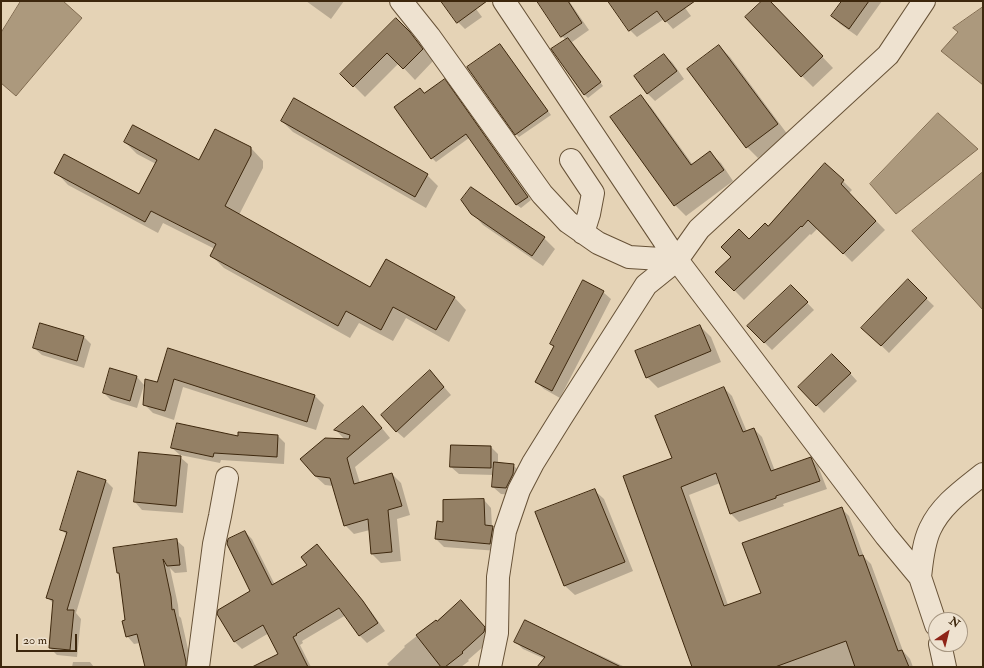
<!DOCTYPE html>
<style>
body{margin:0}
#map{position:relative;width:984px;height:668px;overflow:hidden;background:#e5d3b6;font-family:"IM FELL Double Pica",serif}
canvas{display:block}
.frame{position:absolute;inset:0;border:2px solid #3d270d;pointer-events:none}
.north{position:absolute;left:928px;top:612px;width:40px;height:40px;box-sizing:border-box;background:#eee2d0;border:1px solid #a79782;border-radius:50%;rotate:35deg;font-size:11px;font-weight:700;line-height:16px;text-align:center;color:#3d270d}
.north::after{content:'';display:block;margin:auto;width:14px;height:18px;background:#8f2418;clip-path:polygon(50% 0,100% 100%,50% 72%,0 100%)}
.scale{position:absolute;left:16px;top:634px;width:61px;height:18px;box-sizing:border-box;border:2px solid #3d270d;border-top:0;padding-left:5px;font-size:12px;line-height:14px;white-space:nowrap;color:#3d270d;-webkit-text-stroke:3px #eee2d0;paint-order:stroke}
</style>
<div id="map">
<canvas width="984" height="668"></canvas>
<div class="frame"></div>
<div class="north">N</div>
<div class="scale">20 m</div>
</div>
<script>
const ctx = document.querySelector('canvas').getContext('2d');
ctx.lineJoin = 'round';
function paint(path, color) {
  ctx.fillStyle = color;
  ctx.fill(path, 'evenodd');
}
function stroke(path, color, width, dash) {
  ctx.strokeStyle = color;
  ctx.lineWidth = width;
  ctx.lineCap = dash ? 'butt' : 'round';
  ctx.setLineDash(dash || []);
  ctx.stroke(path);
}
const water = new Path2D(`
 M21,1H63L82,18L16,96L1,83V33Z
 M983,7V85L941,51L958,32L953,28Z
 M938,113L978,149L896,214L870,184Z
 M983,172V310L912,231Z`);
paint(water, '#ac997d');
stroke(water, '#806b50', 1);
paint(new Path2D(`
 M306,1H344L331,19Z
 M442,1H470L482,17L465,29L458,22Z
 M538,1H569L589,30L572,42L603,86L588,98L584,94L566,40L562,36Z
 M609,1H680L691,16L673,29L664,19L637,37L630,30Z
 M763,1H769L833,68L813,87L802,76Z
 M844,1H882L857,36L840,24L832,16Z
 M396,20L421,45L433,61L415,80L399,63L365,97L342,74Z
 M719,46L730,57L788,135L758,158L747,147Z
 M503,49L551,115L519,137L516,134Z
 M664,55L672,62L684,79L655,101L647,93Z
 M448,84L531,200L521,208L517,205L469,138L436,162L432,158L425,94Z
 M640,96L651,107L693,165L710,153L721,163L733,181L686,216L675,205Z
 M282,121L427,175L438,186L426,208L293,132Z
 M125,142L199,161L251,148L263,161V168L239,215L371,288L454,297L466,310L449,342L406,318L393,341L359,323L350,338L224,268L211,255L215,249L163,223L158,233L68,185L56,172L139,195L156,164L137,154Z
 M843,181L852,190L849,193L885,230L852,262L818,228L811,235L810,234L744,300L716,272L749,240L768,227Z
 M472,213L544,238L555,249L543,266L483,225Z
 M908,281L934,306L889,353L863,328Z
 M791,286L814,310L772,350L748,326Z
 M603,292L611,299L560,398L544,389L536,382L554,347L551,344Z
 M41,324L84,337L91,344L84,368L42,355L34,348Z
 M700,326L711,337L721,362L658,388L647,377Z
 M168,349L315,396L324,405L316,430L183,387L174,420L153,413L144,404L157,383Z
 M840,362L857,381L824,413L799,387Z
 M111,370L137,377L144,385L137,408L111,400L104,393Z
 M437,379L451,395L404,438L396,431Z
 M724,388L732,396L747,432L754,429L762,437L775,471L810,458L818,466L827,489L783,504L784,506L739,522L731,514L720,483L689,495L728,605L762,593L841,508L849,516L864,557L871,564L903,651L910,659L913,667H693L673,459Z
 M363,407L372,416L390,438L355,467L360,483L392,474L401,483L410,515L397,519L401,561L381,563L372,554L370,530L354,534L345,525L333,486L325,485L315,476L345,440L336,430Z
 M278,436L285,443L284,464L221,460L220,463L180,455L172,448L239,438Z
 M491,447L498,454V464L513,465L521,473L514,495L501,494L493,487L494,475L459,474L451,467Z
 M139,453L180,457L188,464L183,513L142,510L135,502Z
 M106,481L113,488L76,613L81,619L77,657L57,655L50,648L54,604L48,598L67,535L62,530Z
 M594,490L604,499L633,571L575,595L565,586L536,513Z
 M484,500L491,508L492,527L500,534L498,551L444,547L436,539L444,523Z
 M245,532L252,539L275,585L308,565L317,546L324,553L370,610L385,631L367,643L359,635L346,615L302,641L303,643L300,645L311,667H279V655L269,633L242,649L235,642L251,592Z
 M176,540L184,547L187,572L175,573L170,568L178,605L179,616L181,618L192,667H146L140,643L134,644L127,636L126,621L121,576L118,573Z
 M468,609L492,635V639L468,660L469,661L461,667H390L387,664L405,647L404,646L436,621L437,622Z
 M516,642L591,653V651L625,667H538L545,659L523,649Z
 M73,662H90L94,667H72Z`), '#0003');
const building = new Path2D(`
 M441,1H487L457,23Z
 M537,1H568L582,23L561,37Z
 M608,1H695L665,22L657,11L629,31Z
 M762,1H770L823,56L801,77L745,17Z
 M842,1H869L849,29L831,16Z
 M396,18L410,32L423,49L403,69L387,53L353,87L340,74Z
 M568,38L601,82L584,95L551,49Z
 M500,44L548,111L515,135L467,67Z
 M719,45L778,124L746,148L687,69Z
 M664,54L677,71L647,94L634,76Z
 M445,79L528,197L516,205L466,134L431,159L394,107L420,88L424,93Z
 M641,95L691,165L710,151L724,170L674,206L610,117Z
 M294,98L428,174L415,197L281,121Z
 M133,125L199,160L215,129L251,147V155L225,206L370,287L386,259L455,297L436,330L393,307L381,330L346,311L338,326L210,256L216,244L151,211L145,222L54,173L64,154L139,194L157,160L124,142Z
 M825,163L844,180L841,184L876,221L843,254L808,220L802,227L801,226L734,291L715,272L731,257L721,247L739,229L749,239L765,223L768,226Z
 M471,187L545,237L532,256L471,214L461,200Z
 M908,279L927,298L881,346L861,328Z
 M583,280L604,291L552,391L535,382L554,346L550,344Z
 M791,285L808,302L764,343L747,326Z
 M40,323L84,336L77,361L33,348Z
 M700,325L711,351L646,378L635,351Z
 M168,348L315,395L307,422L174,379L165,411L143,405L145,379L157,382Z
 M832,354L851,373L816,406L798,387Z
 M110,368L137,376L130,401L103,393Z
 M430,370L444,387L396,432L381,415Z
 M724,387L743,432L754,428L771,471L811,457L820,481L776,496V498L730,514L716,473L681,487L724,606L761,593L742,543L842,507L859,556L863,555L898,651L902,650L909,667H855L846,641L775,667H692L623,476L672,458L655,416Z
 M363,406L382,428L347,458L354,484L392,473L402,506L388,510L392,552L371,554L368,519L344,526L330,478L315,476L300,459L325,438L349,439L350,435L334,430Z
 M177,423L238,436V432L278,435L277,457L214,453L213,457L171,448Z
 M451,445L491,446V468L450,467Z
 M139,452L181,456L176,506L134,502Z
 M494,462L514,464L513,474L506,488L492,487Z
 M78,471L106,480L67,610H74L70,650L49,648L53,600L46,598L67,532L60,530Z
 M595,489L625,562L564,586L535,512Z
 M484,499L485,525L493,526L490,544L435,539L437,521L443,522V500Z
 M245,531L272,585L307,565L301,557L317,544L363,601L378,623L359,636L339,608L296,634L297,635L293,637L308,667H252L278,654L263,625L234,642L217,614L218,610L250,591L227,544L228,539Z
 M177,539L180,565L167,566L163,559L171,597L172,610L174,609L186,662V667H145L137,634L126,637L122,621L125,620L119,573H117L113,548Z
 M461,600L485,627L484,632L462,652L463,653L445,667H441L416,635L436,620L437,621Z
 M525,620L621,667H537L545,657L514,642Z`);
paint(building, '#948065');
stroke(building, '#3d270d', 1);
const minor = new Path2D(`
 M401,1L429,36L542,194L568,222L598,243L629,257L677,260
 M504,1L677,260L886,536L920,577L936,625
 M571,160L593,193L589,214L583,233
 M920,577C922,561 923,544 930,529C941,505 963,490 983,474
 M940,644L945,667
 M198,667L214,544L220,516L227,478
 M490,667L497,633L498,577L505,531L519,490L533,463L561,418L646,285L677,260L699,229L888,55L924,1`);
stroke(minor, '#675237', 24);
stroke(minor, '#eee2d0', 22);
</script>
